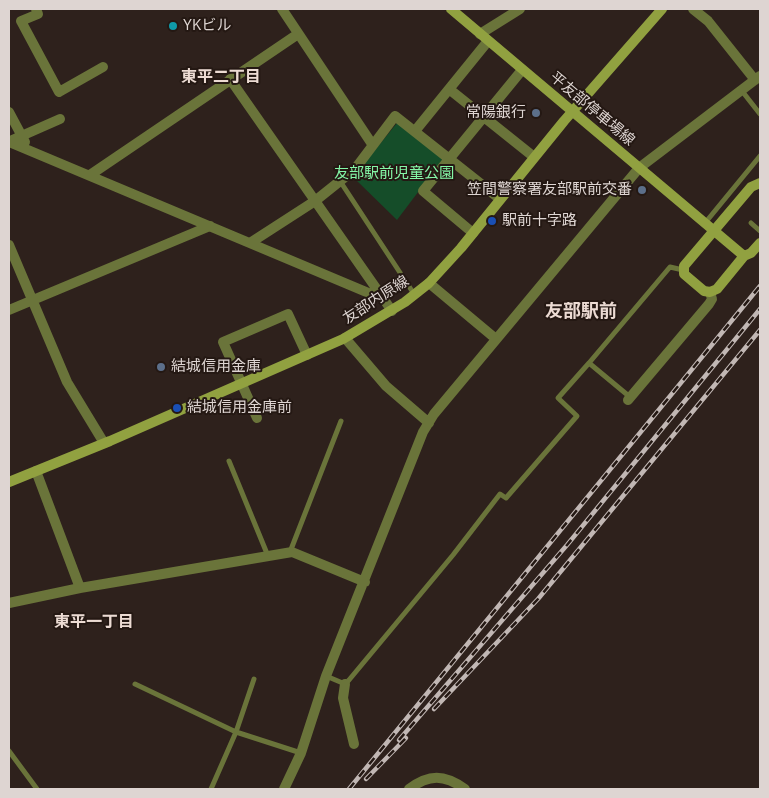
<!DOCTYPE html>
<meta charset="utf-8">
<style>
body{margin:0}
#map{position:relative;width:769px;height:798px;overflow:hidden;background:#2e211c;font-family:"IBM Plex Sans",sans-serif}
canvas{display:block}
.frame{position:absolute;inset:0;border:10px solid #ded5d2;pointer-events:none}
</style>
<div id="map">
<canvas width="769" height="798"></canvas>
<div class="frame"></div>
</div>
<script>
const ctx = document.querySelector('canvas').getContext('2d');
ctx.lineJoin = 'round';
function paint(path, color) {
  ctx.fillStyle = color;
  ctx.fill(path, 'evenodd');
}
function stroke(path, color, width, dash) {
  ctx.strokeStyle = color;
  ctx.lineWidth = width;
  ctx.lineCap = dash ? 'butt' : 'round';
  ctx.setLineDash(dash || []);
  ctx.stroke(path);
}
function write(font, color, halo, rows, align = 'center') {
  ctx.font = font + ' "IBM Plex Sans","Noto Sans JP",sans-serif';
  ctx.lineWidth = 4;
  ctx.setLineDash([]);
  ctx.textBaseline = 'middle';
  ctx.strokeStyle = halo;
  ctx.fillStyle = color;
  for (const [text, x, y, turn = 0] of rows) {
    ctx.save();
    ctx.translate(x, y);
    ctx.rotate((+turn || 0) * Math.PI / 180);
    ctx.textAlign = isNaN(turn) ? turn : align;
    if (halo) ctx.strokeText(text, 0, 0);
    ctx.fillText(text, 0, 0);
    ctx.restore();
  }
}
paint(new Path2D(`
 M397,123L443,159L397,220L353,177Z`), '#154d29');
stroke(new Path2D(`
 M742,91L760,114
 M340,181L414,294
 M705,223L760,156
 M751,223L760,231
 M630,397L589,363L670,267L683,270
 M229,461L268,556
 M290,552L341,421
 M326,676L345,684L349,680L453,555L500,494L506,498L577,416L558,398L589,363
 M135,684L236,732L301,753
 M9,751L37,789
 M211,789L236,732L254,679`), '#6a743a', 5);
stroke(new Path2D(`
 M36,9L38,14L21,21L59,92L103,67
 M282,9L372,144
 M693,9L708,21L755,80
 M480,34L520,9
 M230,79L392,311
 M449,89L534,157
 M9,112L25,142
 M415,131L488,41
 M10,141L60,119
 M9,142L371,294L378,291
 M90,175L298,34
 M473,233L423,191L522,70
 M250,243L315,201L355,169L395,116L500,199
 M9,245L67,382L104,443
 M429,283L496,339
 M9,310L210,226
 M345,338L386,386L429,423
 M628,400L709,304L712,299L710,292
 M257,418L223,342L288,314L307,355
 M36,471L80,588
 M9,603L80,588L292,552L365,582
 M345,684L343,698L354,744
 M284,789L301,753L326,676L423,432L434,414L639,168L760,76
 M409,789C429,774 444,774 465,789`), '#6a743a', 10);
stroke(new Path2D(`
 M451,9L744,256
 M760,183L751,187L684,266V274L704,291L710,292L717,289L744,256L751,253L760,243
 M9,482L110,441L343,339L405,302L429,283L461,248L564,121L662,9`), '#91a140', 10);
const rail = new Path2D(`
 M434,709L538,599L760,330
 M399,740L567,545L760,309
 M366,779L406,738
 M349,789L760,286`);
stroke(rail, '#c1b7b4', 4.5);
stroke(rail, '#241813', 2.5, [8]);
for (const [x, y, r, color] of [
 [173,26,5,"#0f9aa8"],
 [536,113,5,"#5c6f8a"],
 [642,190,5,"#5c6f8a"],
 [492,221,5,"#1a4fb4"],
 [161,367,5,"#5c6f8a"],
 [177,408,5,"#1a4fb4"]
]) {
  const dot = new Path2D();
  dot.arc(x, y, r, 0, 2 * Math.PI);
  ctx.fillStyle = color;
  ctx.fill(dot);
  stroke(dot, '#241813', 2);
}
write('15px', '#ded5d2', '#241813', [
 ["YKビル",183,26],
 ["常陽銀行",526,113,"right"],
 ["笠間警察署友部駅前交番",632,190,"right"],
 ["駅前十字路",502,221],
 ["結城信用金庫",171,367],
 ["結城信用金庫前",187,408]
], 'left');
write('15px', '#ded5d2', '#241813', [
 ["平友部停車場線",592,109,40],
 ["友部内原線",376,300,-33]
]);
write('15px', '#85f7a7', '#241813', [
 ["友部駅前児童公園",394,174]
]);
write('bold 16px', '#ecdbd3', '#241813', [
 ["東平二丁目",221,77],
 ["東平一丁目",94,622]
]);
write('bold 18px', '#ecdbd3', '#241813', [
 ["友部駅前",581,312]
]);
</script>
